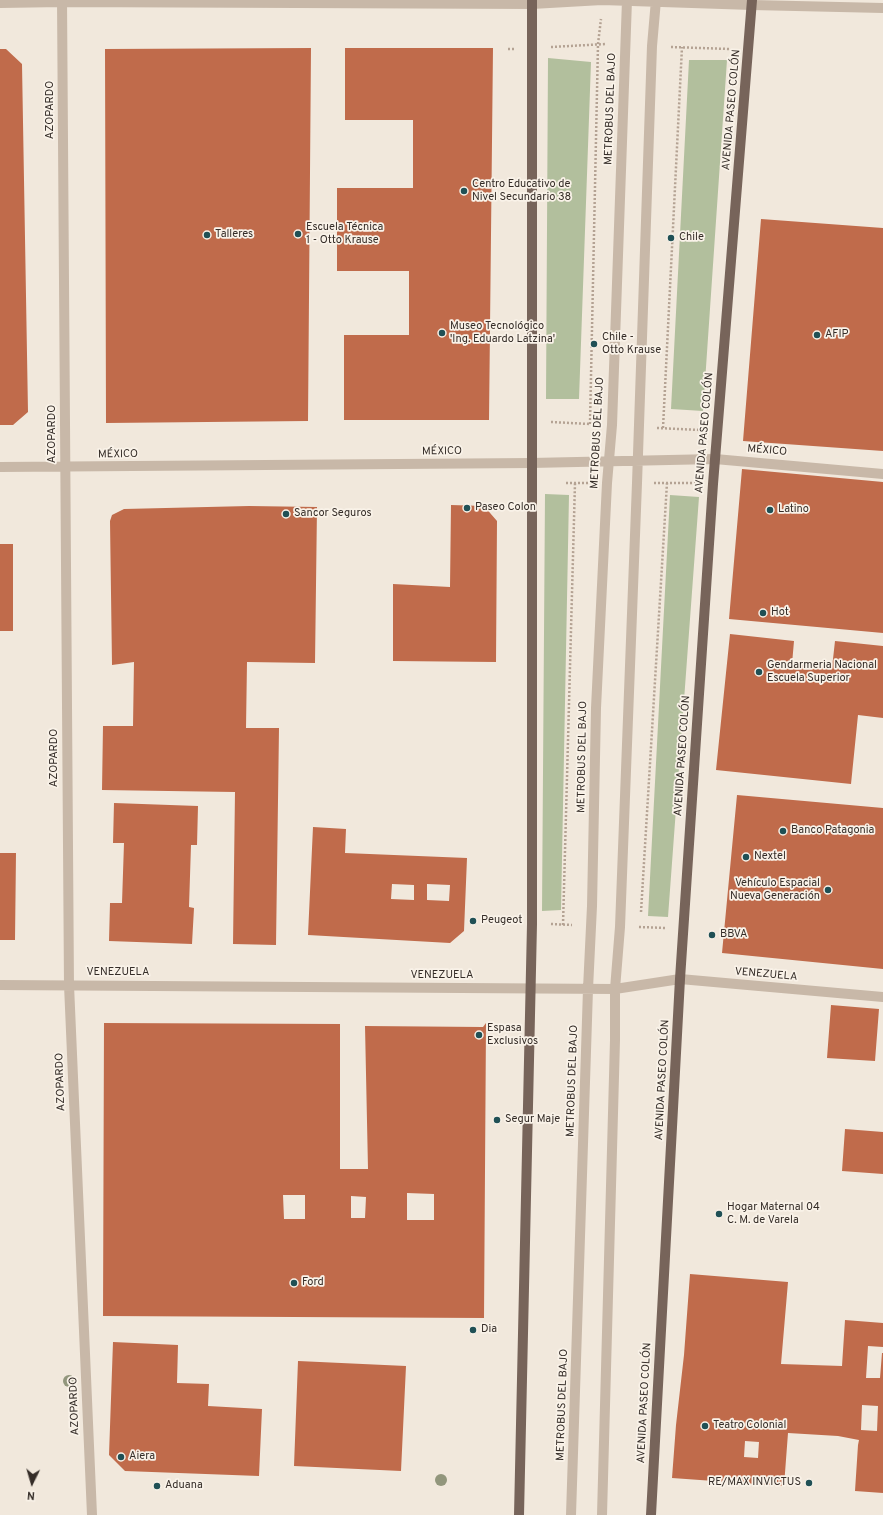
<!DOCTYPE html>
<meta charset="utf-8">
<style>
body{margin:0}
#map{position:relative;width:883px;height:1515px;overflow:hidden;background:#f1e8dc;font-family:Overpass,sans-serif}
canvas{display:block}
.north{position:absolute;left:12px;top:1463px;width:40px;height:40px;-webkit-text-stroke:3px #f9f2e8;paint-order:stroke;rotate:185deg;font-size:11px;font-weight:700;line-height:16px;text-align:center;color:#352d28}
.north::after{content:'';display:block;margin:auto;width:14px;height:18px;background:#352d28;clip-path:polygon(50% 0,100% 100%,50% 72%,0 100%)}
</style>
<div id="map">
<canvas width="883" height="1515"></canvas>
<div class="north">N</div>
</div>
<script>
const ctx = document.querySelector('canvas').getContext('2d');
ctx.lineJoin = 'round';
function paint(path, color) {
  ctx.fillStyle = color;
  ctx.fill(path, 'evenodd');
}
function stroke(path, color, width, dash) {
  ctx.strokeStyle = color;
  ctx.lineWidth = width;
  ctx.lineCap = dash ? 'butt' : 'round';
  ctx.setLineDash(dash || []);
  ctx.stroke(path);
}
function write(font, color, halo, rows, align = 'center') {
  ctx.font = font + ' Overpass,sans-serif';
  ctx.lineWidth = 3.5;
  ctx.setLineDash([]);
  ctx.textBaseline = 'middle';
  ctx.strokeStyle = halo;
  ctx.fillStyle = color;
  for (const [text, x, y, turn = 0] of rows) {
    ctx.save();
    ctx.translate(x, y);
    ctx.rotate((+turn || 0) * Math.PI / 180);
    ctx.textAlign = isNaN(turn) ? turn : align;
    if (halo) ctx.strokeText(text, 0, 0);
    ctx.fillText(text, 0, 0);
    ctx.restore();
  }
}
paint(new Path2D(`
 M548,58L591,62L579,399H546Z
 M689,60H727L703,411L671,409Z
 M545,494L569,495L561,910L542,911Z
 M670,495L699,497L668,917L648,916Z`), '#b2bf9d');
paint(new Path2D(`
 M311,48L308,421L106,423L105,49Z
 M345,48H493L489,420H344V335H409V271H337V188H413V120H345Z
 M0,49H6L22,64L28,412L13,425H0Z
 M761,219L883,228V451L743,441Z
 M742,469L883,482V633L729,619Z
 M451,505L484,506L497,521L496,662L393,661V584L450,587Z
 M249,506L317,507L315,663L247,662L246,728H279L276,945L233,944L235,792L102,790L103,726H133L134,662L112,665L110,521L112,515L124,509Z
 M0,544H13V631H0Z
 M730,634L794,641L792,664L832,668L835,641L883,646V718L858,715L851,784L716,770Z
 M737,795L883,808V969L722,953Z
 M114,803L198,806L197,845H191L189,907L194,908L192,944L109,941L110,903H122L124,843H113Z
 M313,827L346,829L345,853L467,858L464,931L450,943L308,935ZM392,884L414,885V900L391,899ZM427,884L450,885L449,901L427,900Z
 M0,853H16L15,940H0Z
 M831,1005L879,1009L875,1061L827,1058Z
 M104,1023L340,1024V1169H368L365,1026L483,1027L486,1023L484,1318L103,1316ZM407,1193L434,1194V1220H407ZM283,1195H305V1219H284ZM351,1196L366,1197L365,1218H351Z
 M845,1129L883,1132V1174L842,1171Z
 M690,1274L788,1282L781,1364L842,1366L845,1320L883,1323V1347L868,1346L866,1378H880L882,1353H883V1493L855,1491L858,1445L859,1440L838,1436L788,1433L784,1486L672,1478L676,1425L684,1355ZM862,1405L878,1406L877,1431L861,1430ZM745,1441L759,1442L758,1458L744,1457Z
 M113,1342L178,1345L177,1383L209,1384L208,1406L262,1409L259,1476L125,1471L109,1455Z
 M298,1361L406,1366L401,1471L294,1466Z`), '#c06b4b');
stroke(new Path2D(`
 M551,47L606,44
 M671,47L730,49
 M508,49H514
 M551,422L590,424
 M590,424L598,44L601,19
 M657,428L700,430
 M663,428L682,47
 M566,483H589
 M654,483H695
 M641,912L667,483
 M551,924L572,925
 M563,925L575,483
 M639,927L666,928`), '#b4a293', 2.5, [2, 2]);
stroke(new Path2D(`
 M62,0L69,985L92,1515
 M0,3L62,2L532,4L602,0L752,5L883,8
 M0,467L531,463L715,459L883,474
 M0,985L615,989L680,979L883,997
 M571,1515L588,989L592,906L596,708L607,483L612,425L627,0
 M602,1515L615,1040V989L620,927L637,483L652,46L656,0`), '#c8b8a8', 10);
stroke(new Path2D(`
 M519,1515L532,924V0
 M651,1515L680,979L713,484L752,0`), '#77645a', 10);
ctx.fillStyle = '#92967c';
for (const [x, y] of [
 [69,1381],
 [441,1480]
]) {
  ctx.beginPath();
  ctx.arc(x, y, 6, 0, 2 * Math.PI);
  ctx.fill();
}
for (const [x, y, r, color] of [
 [464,191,4,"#205055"],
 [298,234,4,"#205055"],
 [207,235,4,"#205055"],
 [671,238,4,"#205055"],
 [442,333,4,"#205055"],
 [817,335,4,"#205055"],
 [594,344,4,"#205055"],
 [467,508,4,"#205055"],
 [770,510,4,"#205055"],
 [286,514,4,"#205055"],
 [763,613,4,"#205055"],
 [759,672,4,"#205055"],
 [783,831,4,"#205055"],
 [746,857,4,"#205055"],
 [828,890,4,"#205055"],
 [473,921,4,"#205055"],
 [712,935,4,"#205055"],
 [479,1035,4,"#205055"],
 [497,1120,4,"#205055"],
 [719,1214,4,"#205055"],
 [294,1283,4,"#205055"],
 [473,1330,4,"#205055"],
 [705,1426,4,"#205055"],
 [121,1457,4,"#205055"],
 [809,1483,4,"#205055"],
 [157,1486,4,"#205055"]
]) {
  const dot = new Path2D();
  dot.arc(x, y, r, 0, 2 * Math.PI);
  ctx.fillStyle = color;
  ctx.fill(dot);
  stroke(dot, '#f9f2e8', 1.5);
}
write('11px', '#352d28', '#f9f2e8', [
 ["METROBUS DEL BAJO",611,109,-88],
 ["AZOPARDO",51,110,-90],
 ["AVENIDA PASEO COLÓN",732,110,-85],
 ["METROBUS DEL BAJO",598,433,-87],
 ["AVENIDA PASEO COLÓN",705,433,-85],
 ["AZOPARDO",53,434,-90],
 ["MÉXICO",767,451,5],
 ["MÉXICO",442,452,-1],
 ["MÉXICO",118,455,-1],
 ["AVENIDA PASEO COLÓN",683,756,-86],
 ["METROBUS DEL BAJO",583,757,-89],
 ["AZOPARDO",55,758,-90],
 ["VENEZUELA",118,973],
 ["VENEZUELA",766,975,5],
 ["VENEZUELA",442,976],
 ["AVENIDA PASEO COLÓN",663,1080,-87],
 ["METROBUS DEL BAJO",573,1081,-88],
 ["AZOPARDO",61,1082,-92],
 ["AVENIDA PASEO COLÓN",645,1403,-87],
 ["METROBUS DEL BAJO",563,1405,-88],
 ["AZOPARDO",75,1406,-92]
]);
write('11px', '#352d28', '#f9f2e8', [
 ["Centro Educativo de",472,185],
 ["Nivel Secundario 38",472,198],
 ["Escuela Técnica",306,228],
 ["1 - Otto Krause",306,241],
 ["Talleres",215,235],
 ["Chile",679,238],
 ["Museo Tecnológico",450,327],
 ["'Ing. Eduardo Latzina'",450,340],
 ["AFIP",825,335],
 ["Chile -",602,338],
 ["Otto Krause",602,351],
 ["Paseo Colon",475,508],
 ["Latino",778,510],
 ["Sancor Seguros",294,514],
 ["Hot",771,613],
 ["Gendarmeria Nacional",767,666],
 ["Escuela Superior",767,679],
 ["Banco Patagonia",791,831],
 ["Nextel",754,857],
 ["Vehículo Espacial",820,884,"right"],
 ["Nueva Generación",820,897,"right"],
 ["Peugeot",481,921],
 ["BBVA",720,935],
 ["Espasa",487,1029],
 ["Exclusivos",487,1042],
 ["Segur Maje",505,1120],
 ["Hogar Maternal 04",727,1208],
 ["C. M. de Varela",727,1221],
 ["Ford",302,1283],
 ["Dia",481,1330],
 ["Teatro Colonial",713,1426],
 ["Aiera",129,1457],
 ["RE/MAX INVICTUS",801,1483,"right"],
 ["Aduana",165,1486]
], 'left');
</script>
